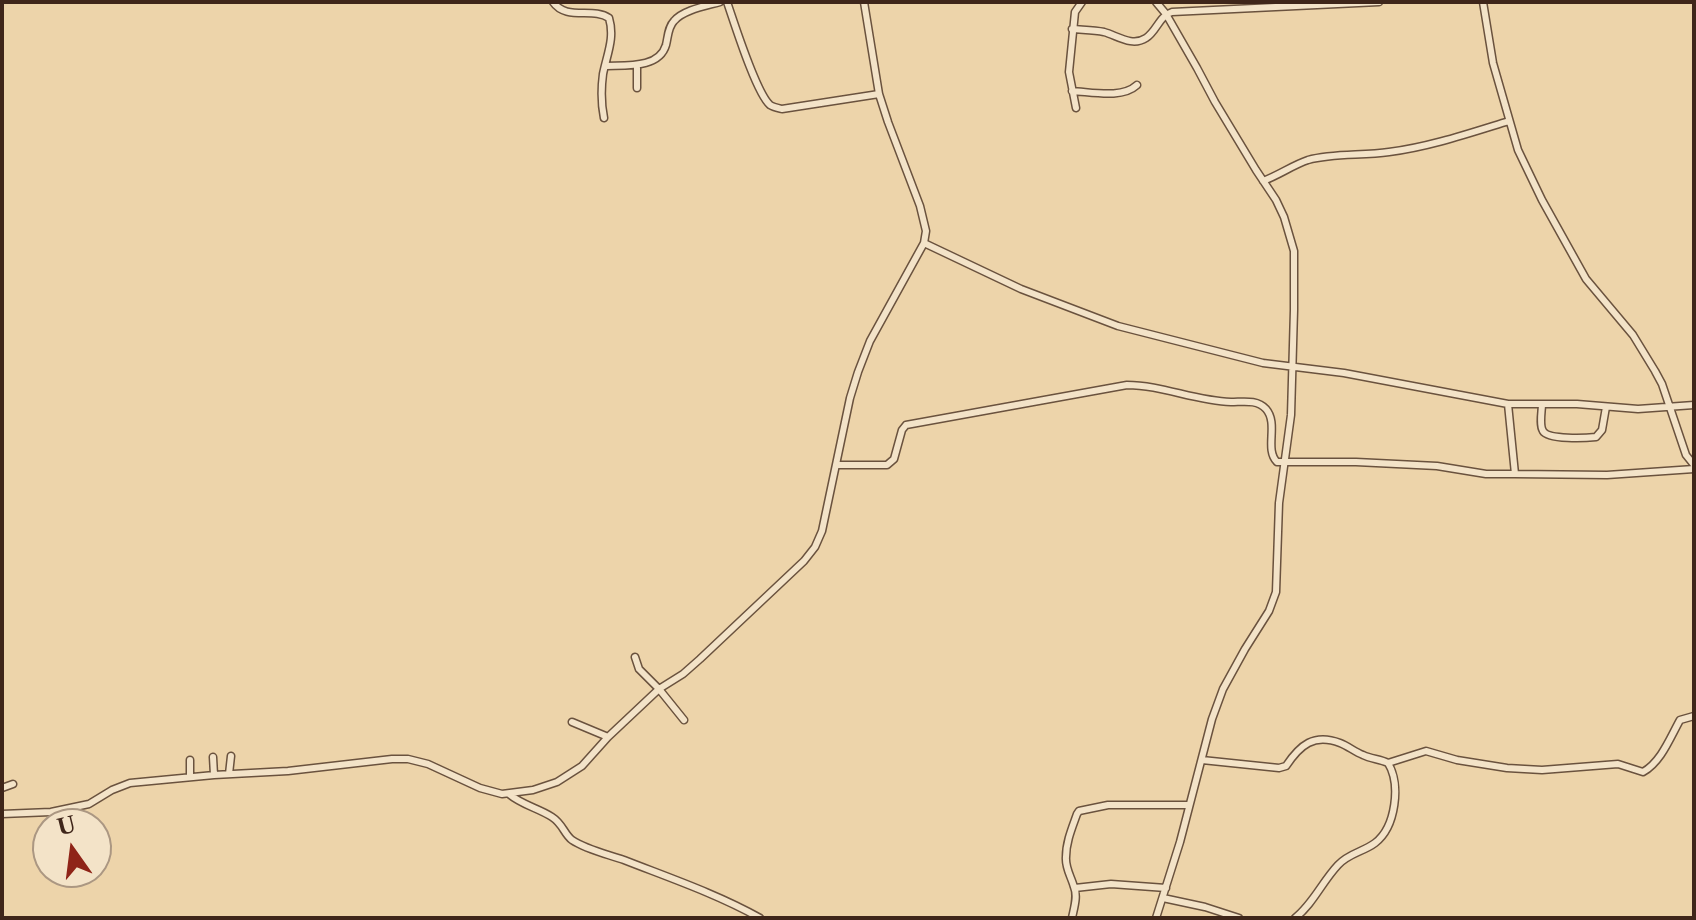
<!DOCTYPE html>
<style>
body{margin:0}
#map{position:relative;width:1696px;height:920px;overflow:hidden;background:#edd4aa;font-family:"Libre Caslon Text",serif}
canvas{display:block}
.frame{position:absolute;inset:0;border:4px solid #3f261a;pointer-events:none}
.north{position:absolute;left:32px;top:808px;width:80px;height:80px;box-sizing:border-box;background:#f3e3c8;border:2px solid #ab9782;border-radius:50%;rotate:346deg;font-size:22px;font-weight:700;line-height:32px;text-align:center;color:#3f261a}
.north::after{content:'';display:block;margin:auto;width:28px;height:36px;background:#8f2418;clip-path:polygon(50% 0,100% 100%,50% 72%,0 100%)}
</style>
<div id="map">
<canvas width="1696" height="920"></canvas>
<div class="frame"></div>
<div class="north">U</div>
</div>
<script>
const ctx = document.querySelector('canvas').getContext('2d');
ctx.lineJoin = 'round';
function stroke(path, color, width, dash) {
  ctx.strokeStyle = color;
  ctx.lineWidth = width;
  ctx.lineCap = dash ? 'butt' : 'round';
  ctx.setLineDash(dash || []);
  ctx.stroke(path);
}
const minor = new Path2D(`
 M553,2C566,21 593,7 609,18C615,38 607,54 603,74C601,89 601,103 604,118
 M727,2C734,22 756,93 770,105C773,107 778,108 782,109L879,94
 M1156,2L1166,14L1197,68L1215,102L1256,170L1276,200L1284,217L1294,251V310L1291,415L1279,503L1276,592L1269,611L1245,649L1223,689L1212,719L1180,842L1156,918
 M1483,2L1493,63L1518,150L1542,200L1586,279L1633,335L1655,371L1662,384L1686,455L1694,465
 M1072,29C1083,30 1094,30 1104,32C1118,36 1132,47 1146,38C1157,31 1159,16 1172,12L1379,2
 M605,66C625,65 659,69 666,45C668,37 668,27 674,21C683,10 706,6 720,2
 M637,88V65
 M1072,91C1092,92 1122,99 1137,85
 M1076,108L1069,72L1075,12L1082,2
 M1263,181C1279,175 1293,165 1308,160C1334,153 1362,156 1389,152C1429,147 1470,133 1509,121
 M924,243L1021,289L1118,326L1263,363L1344,373L1508,404H1577L1638,409L1694,405
 M1508,404L1515,474L1607,475L1694,469
 M1542,404C1542,411 1539,425 1543,431C1548,440 1586,438 1596,437L1602,430L1606,407
 M836,465H887L894,459L902,430L906,425L1127,385C1162,385 1195,401 1231,402C1243,402 1257,399 1266,409C1279,424 1264,449 1277,462H1356L1437,466L1486,474H1515
 M635,657L639,669L659,689L684,720
 M572,722L608,737
 M213,757L214,775
 M1202,760L1279,768L1286,766C1300,745 1314,733 1340,743C1348,746 1355,752 1363,755C1371,759 1380,759 1388,763C1401,784 1396,827 1375,843C1363,852 1349,853 1338,865C1322,882 1313,904 1295,918
 M1388,763L1426,751L1457,760L1507,768L1542,770L1618,764L1643,772C1661,762 1670,738 1680,720L1694,716
 M229,774L231,756
 M190,777V760
 M2,788L13,784
 M509,794C522,805 538,808 552,817C563,824 564,834 572,840C587,850 607,854 624,860C670,878 717,894 760,918
 M2,814L51,812L89,804L112,790L130,783L214,775L288,771L392,759H408L428,764L480,788L502,794L533,790L557,782L582,766L608,737L659,689L683,674L700,659L804,561L815,547L822,531L850,398L858,372L870,341L924,243L926,231L920,206L888,122L879,94L864,2
 M1075,888L1111,884L1166,888
 M1163,898L1205,907L1239,918
 M1072,918C1074,908 1078,896 1074,887C1071,876 1065,868 1066,857C1066,842 1072,828 1077,814L1079,811L1108,805H1189`);
stroke(minor, '#6a523e', 9);
stroke(minor, '#f3e3c8', 6);
</script>
